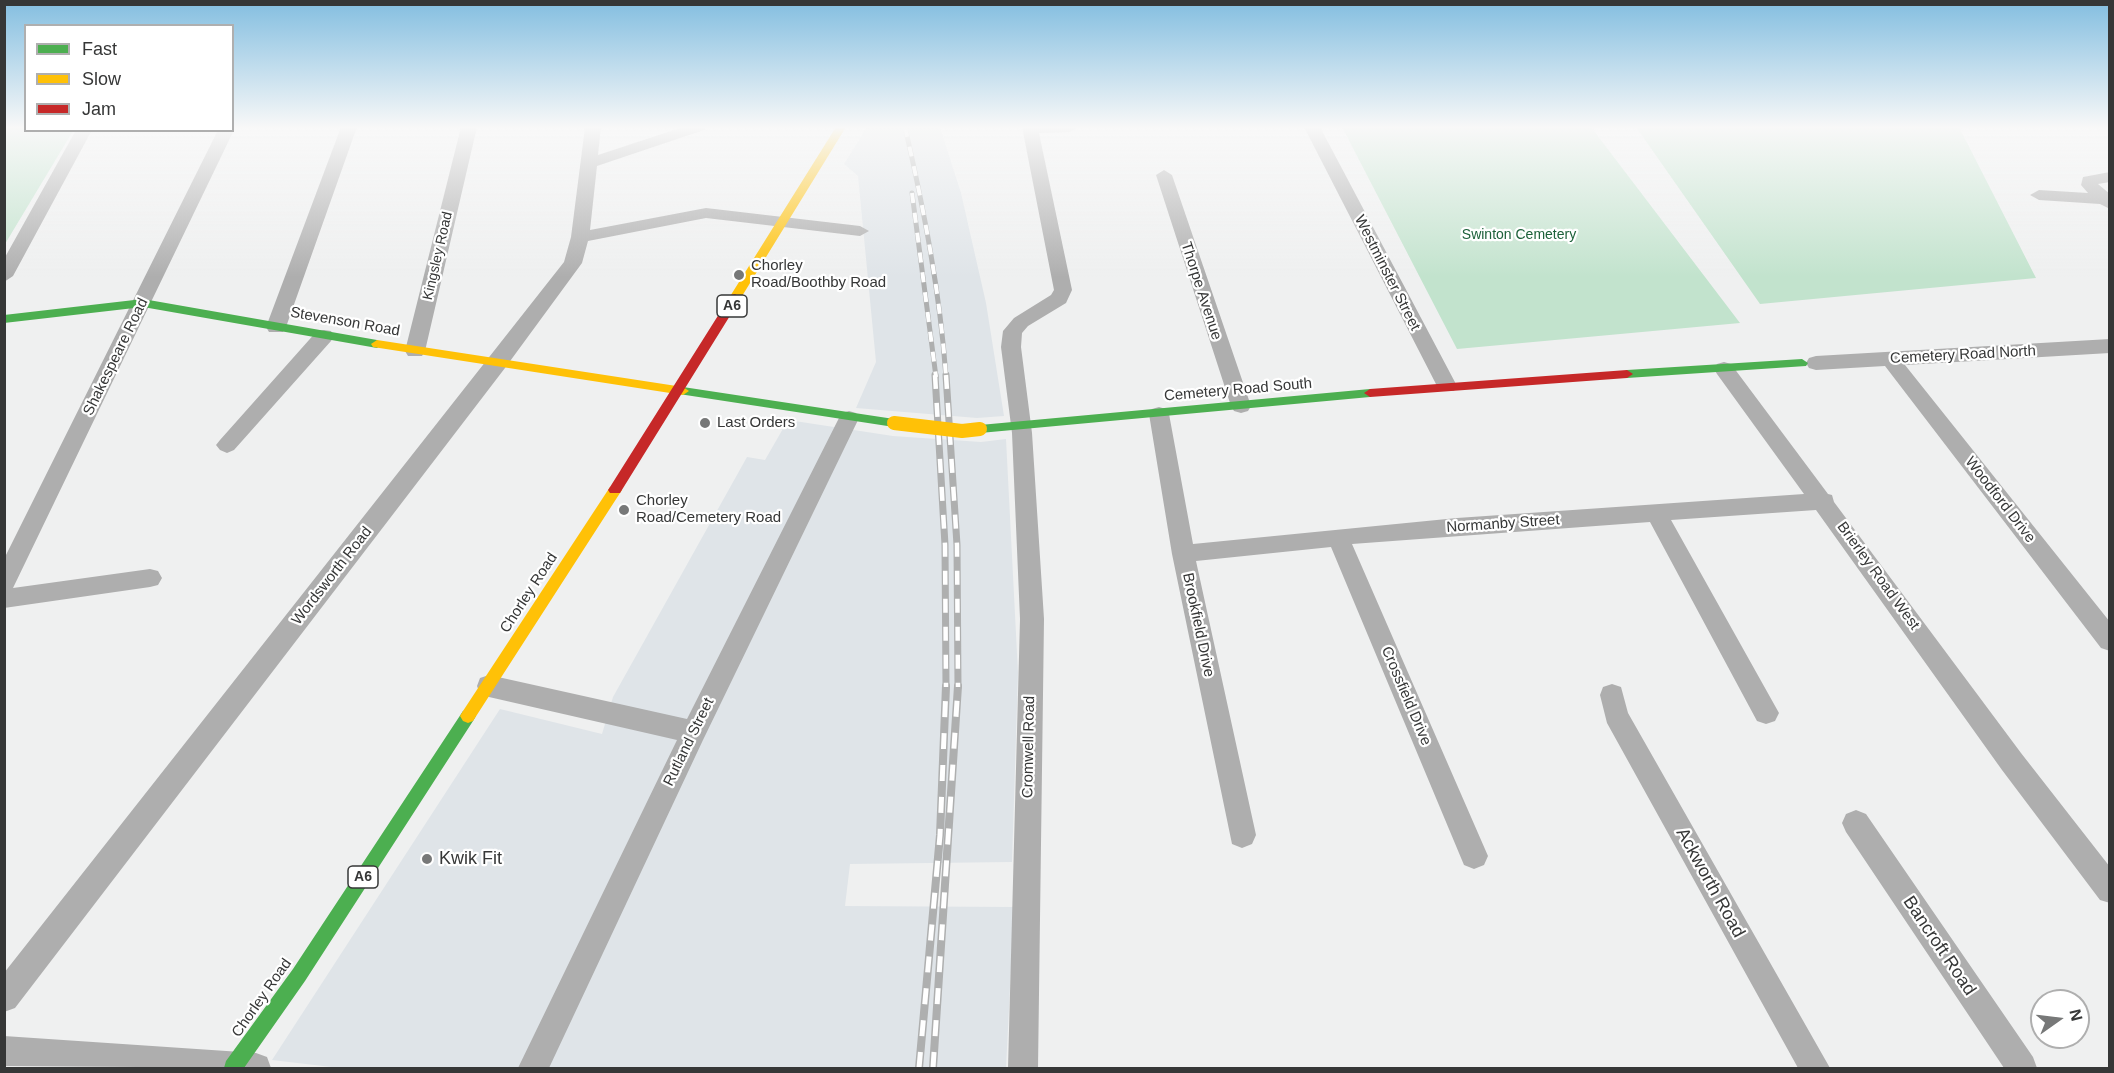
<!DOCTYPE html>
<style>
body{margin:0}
#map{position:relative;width:2114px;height:1073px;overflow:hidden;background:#eff0f0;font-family:Arial,sans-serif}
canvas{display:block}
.frame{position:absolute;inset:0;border:6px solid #363737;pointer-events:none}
.legend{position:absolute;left:24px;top:24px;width:210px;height:108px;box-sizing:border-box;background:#fff;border:2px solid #afafaf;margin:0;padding:8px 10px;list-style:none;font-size:18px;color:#363737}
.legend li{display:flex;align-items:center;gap:12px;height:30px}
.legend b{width:30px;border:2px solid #afafaf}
.north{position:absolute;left:2030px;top:989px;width:60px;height:60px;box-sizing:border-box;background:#fff;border:2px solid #afafaf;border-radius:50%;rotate:76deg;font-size:16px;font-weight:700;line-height:24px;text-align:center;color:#363737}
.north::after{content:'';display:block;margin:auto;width:21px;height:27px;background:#777878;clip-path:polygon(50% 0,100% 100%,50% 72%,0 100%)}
</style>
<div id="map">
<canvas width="2114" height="1073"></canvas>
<div class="frame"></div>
<ul class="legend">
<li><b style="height:8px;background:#4caf50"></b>Fast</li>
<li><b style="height:8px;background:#ffc107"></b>Slow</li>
<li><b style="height:8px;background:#c62828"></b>Jam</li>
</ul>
<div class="north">N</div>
</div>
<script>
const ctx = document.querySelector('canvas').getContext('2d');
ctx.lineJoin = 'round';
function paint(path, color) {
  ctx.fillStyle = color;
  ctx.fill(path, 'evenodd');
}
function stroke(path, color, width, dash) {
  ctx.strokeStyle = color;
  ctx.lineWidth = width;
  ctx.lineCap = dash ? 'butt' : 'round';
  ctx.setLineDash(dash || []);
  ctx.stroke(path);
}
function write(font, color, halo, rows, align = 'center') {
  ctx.font = font + ' Arial,sans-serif';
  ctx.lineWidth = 4.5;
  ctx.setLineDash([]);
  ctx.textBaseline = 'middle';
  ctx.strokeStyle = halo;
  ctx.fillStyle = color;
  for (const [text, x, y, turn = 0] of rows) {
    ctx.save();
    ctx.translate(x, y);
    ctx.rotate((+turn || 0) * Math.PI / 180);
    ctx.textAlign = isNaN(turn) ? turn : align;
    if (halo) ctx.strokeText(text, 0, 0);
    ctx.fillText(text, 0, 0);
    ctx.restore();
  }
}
paint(new Path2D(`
 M867,127H940L961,193L986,303L1004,416L977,418L856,408L876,362L858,176L844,164Z
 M788,420L893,436L981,442L1006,439L1018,673L1012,862L850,864L845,906L1014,907L1006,1068H340L272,1060L500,709L602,734L613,697L747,457L765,460Z`), '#dfe4e8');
paint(new Path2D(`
 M5,127H25L26,130L73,131L5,244Z
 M1342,127H1591L1740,323L1457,349Z
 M1636,127H1959L2036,278L1760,304Z`), '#c2e3cd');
paint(new Path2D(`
 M341,127H357L286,327L283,332H269L266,327Z
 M461,127H477L425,351L422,356H408L405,351Z
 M585,127H601L598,155L683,127H706L704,130L597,166L590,230L706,208L860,226L869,231L860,236L706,218L588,241L582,263L505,368L15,1008L4,1012V973L564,262L571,237Z
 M1022,127H1078L1070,132L1039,133L1072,290L1066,303L1028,326L1022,333L1021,347L1032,433L1044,619L1038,1068H1008L1020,619L1012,433L1001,347L1003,331L1014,318L1051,295L1054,290Z
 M1304,127H1320L1457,386L1454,391H1440L1437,386Z
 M232,128L234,130L13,588L150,569L158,571L162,578L158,585L150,587L4,608V559L218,130H232Z
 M76,130H92L13,276L4,282V259Z
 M1164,170L1172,175L1251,406L1248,411L1241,413L1234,411L1231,406L1156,175Z
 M2110,172V182L2098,184L2110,194V209L2100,204L2039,200L2030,195L2039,190L2088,193L2081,185L2083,177Z
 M324,330L331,331L334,336L331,341L234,450L227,453L220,450L216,445L220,440L317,331Z
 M2110,339V353L1905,365L2110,622V651L2101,648L1885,366L1816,370L1809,368L1806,363L1809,358L1816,356Z
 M1724,362L1731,364L1828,494L1832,495L1834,502L2021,753L2110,867V903L2100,900L2002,770L1816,510L1671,520L1779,713L1775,721L1766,724L1757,721L1650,522L1352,544L1488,856L1484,865L1474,869L1464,865L1331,547L1196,561L1256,835L1252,844L1242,848L1232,844L1172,554L1149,414L1152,409L1159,407L1166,409L1169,414L1193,544L1457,518L1804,494L1717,374L1714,369L1717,364Z
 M849,411L856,413L859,418L703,740L549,1068H518L677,740L489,697L480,694L477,686L480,678L489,675L687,719L839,418L842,413Z
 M1612,684L1621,687L1628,713L1830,1068H1798L1607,723L1600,695L1603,687Z
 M1856,810L1866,814L2033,1057L2037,1068H2004L1846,832L1842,823L1846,814Z
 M4,1036L256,1053L267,1057L271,1068L4,1066Z`), '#aeaeae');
paint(new Path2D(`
 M143,299L377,340L383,344L377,348L143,307L4,323V315Z
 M1802,359L1808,363L1806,366L1627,378L1621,374L1627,370Z
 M683,387L894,419L900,423L894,427L679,394L677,391L679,388Z
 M1370,389L1376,393L1370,397L980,433L974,429L980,425Z
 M468,709L473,711L476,716L473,721L305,981L244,1068H224L226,1061L293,969L463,711Z`), '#4caf50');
paint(new Path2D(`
 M836,127H846L739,301H731L729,298Z
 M377,340L683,387L689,391L683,395L373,347L371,344Z
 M615,485L622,490L620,493L473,721L468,723L463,721L460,716L463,711L610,487Z`), '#ffc107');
paint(new Path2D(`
 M735,294L741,298L620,493H610L608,490L610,487L731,295Z
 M1627,370L1633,374L1627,378L1370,397L1364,393L1370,389Z`), '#c62828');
const railFar2 = new Path2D(`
 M905,127C924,210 940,292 946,377
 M912,193L936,377`);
const railFar1 = new Path2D(`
 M935,375L945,545L946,687
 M946,375L957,545L958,687`);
const rail = new Path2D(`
 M919,1068L940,835L946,686
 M933,1068L958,686`);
stroke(railFar2, '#aeafaf', 5);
stroke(railFar1, '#aeafaf', 7);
stroke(rail, '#aeafaf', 8);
stroke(railFar2, '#fff', 4, [10]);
stroke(railFar1, '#fff', 4.5, [14]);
stroke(rail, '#fff', 5, [16]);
stroke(new Path2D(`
 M894,423L962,431L980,429`), '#ffc107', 14);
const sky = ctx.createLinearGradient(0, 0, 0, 277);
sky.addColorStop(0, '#83bee0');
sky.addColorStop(0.46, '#f8f8f8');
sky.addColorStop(1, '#f8f8f800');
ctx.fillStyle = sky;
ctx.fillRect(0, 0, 2114, 277);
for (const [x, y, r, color] of [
 [739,275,6,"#777878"],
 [705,423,6,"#777878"],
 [624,510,6,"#777878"],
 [427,859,6,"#777878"]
]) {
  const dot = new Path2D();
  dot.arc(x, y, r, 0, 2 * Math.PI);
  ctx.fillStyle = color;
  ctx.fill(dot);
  stroke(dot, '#fff', 2);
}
write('14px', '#1d613a', '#fff', [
 ["Swinton Cemetery",1519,235]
]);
write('14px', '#363737', '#fff', [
 ["Kingsley Road",438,256,-77]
]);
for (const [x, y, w] of [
 [732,306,30],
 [363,877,30]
]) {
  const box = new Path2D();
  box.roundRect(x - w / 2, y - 11, w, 22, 4.5);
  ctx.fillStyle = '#fff';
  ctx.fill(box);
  stroke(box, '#363737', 1.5);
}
write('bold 14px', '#363737', null, [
 ["A6",732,306],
 ["A6",363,877]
]);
write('15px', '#363737', '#fff', [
 ["Chorley",751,266],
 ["Road/Boothby Road",751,283],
 ["Last Orders",717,423],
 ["Chorley",636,501],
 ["Road/Cemetery Road",636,518]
], 'left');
write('15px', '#363737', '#fff', [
 ["Westminster Street",1387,273,63],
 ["Thorpe Avenue",1201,291,72],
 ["Stevenson Road",345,322,10],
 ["Cemetery Road North",1963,355,-3],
 ["Shakespeare Road",116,357,-64],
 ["Cemetery Road South",1238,390,-5],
 ["Woodford Drive",2000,500,52],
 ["Normanby Street",1503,524,-4],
 ["Wordsworth Road",332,576,-52],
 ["Brierley Road West",1878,576,54],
 ["Chorley Road",529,593,-57],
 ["Brookfield Drive",1198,625,78],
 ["Crossfield Drive",1406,696,67],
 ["Rutland Street",689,742,-64],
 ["Cromwell Road",1029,747,-89],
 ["Chorley Road",262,998,-55]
]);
write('18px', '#363737', '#fff', [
 ["Kwik Fit",439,859]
], 'left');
write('18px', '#363737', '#fff', [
 ["Ackworth Road",1710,883,61],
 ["Bancroft Road",1939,946,56]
]);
</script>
